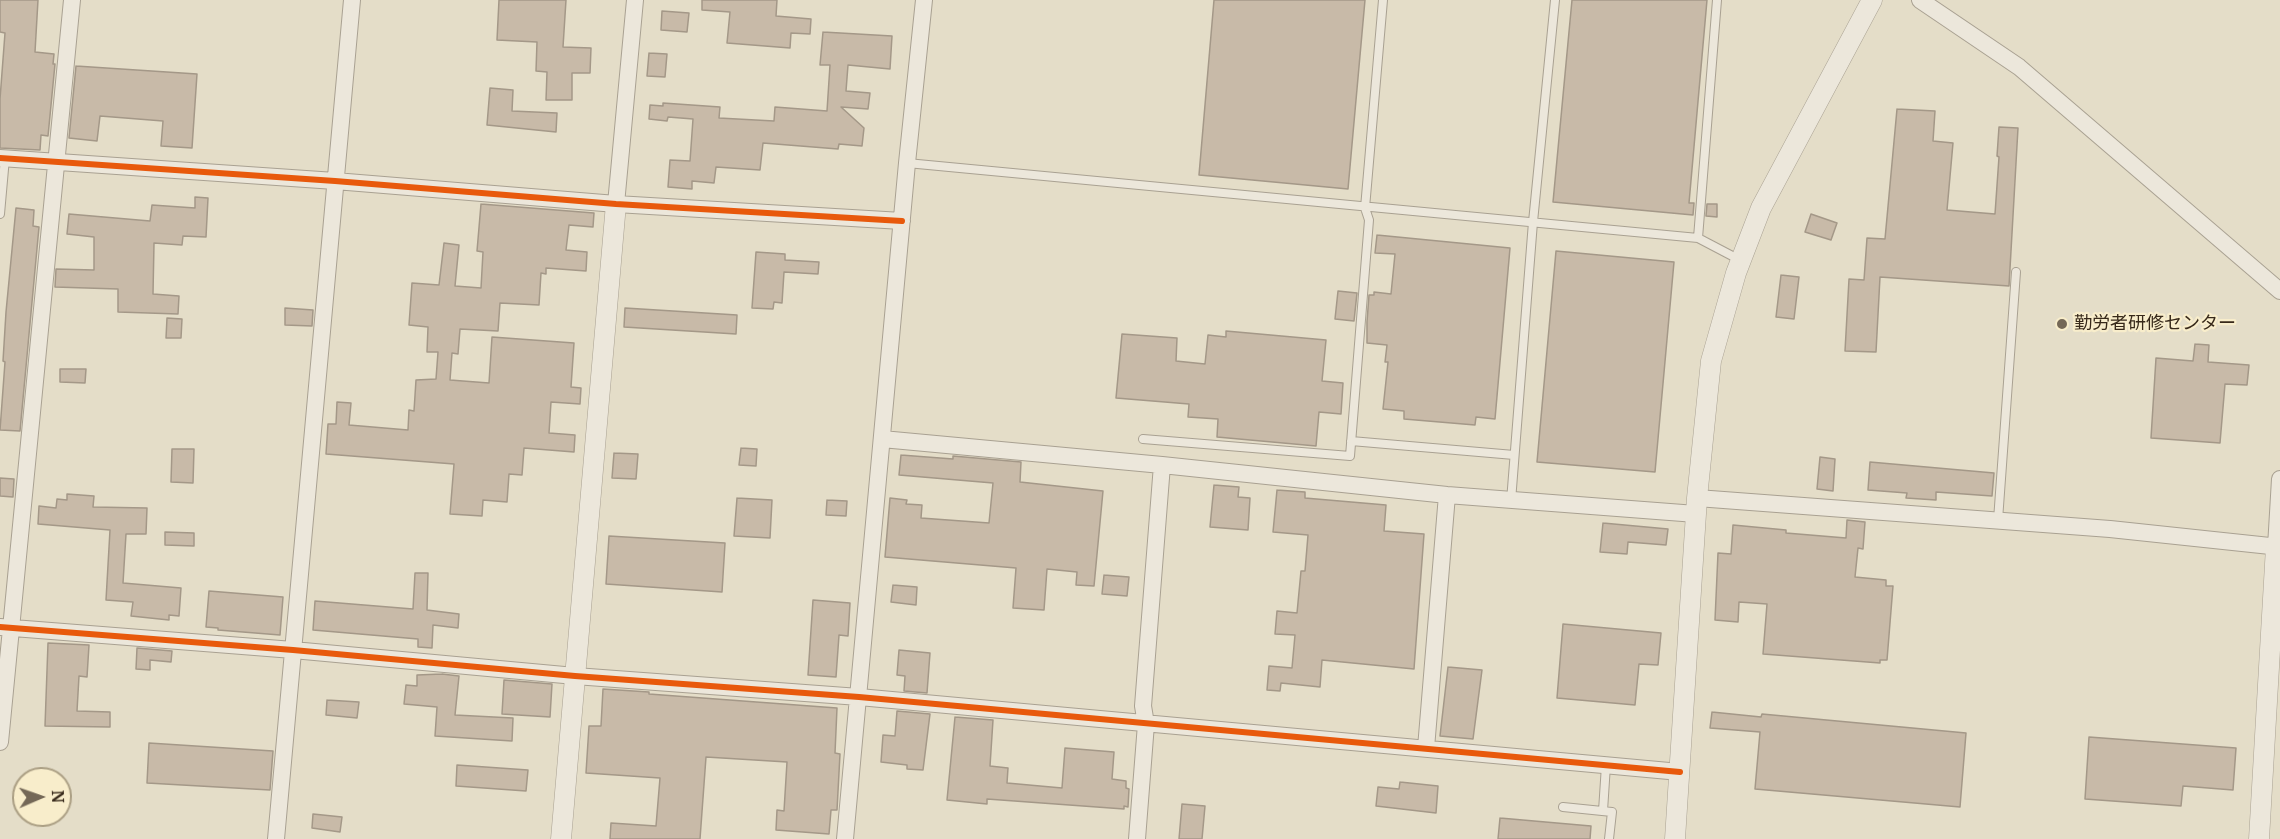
<!DOCTYPE html>
<html>
<head>
<meta charset="utf-8">
<style>
  body { margin:0 }
  #map { position:relative; width:2280px; height:839px; overflow:hidden; background:#e4ddc8; font-family:Merriweather,serif }
  canvas { display:block }
  .north { position:absolute; left:12px; top:767px; width:60px; height:60px; box-sizing:border-box; background:#f8edcb; border:2px solid #ab9f84; border-radius:50%; rotate:88deg; font-size:16px; font-weight:700; line-height:24px; text-align:center; color:#37291a }
  .north::after { content:''; display:block; margin:auto; width:21px; height:27px; background:#746857; clip-path:polygon(50% 0,100% 100%,50% 72%,0 100%) }
</style>
</head>
<body>
<div id="map">
<canvas width="2280" height="839"></canvas>
<div class="north">N</div>
</div>
<script>
const context = document.querySelector('canvas').getContext('2d');
context.lineJoin = 'round';
function paint(path, color) { context.fillStyle = color; context.fill(path, 'evenodd'); }
const toPath = rows => new Path2D(rows.map(r => 'M' + r).join(''));
function stroke(path, color, width, dash) { context.strokeStyle = color; context.lineWidth = width; context.lineCap = dash ? 'butt' : 'round'; context.setLineDash(dash || []); context.stroke(path); }
function drawText(font, color, halo, rows, align = 'center') {
  context.font = font + ' Merriweather,"Noto Sans JP",serif'; context.lineWidth = 4.5; context.setLineDash([]); context.textBaseline = 'middle'; context.strokeStyle = halo; context.fillStyle = color; for (const [text, x, y, turn = 0] of rows) {
    context.save(); context.translate(x, y); context.rotate((+turn || 0) * Math.PI / 180); context.textAlign = isNaN(turn) ? turn : align; if (halo) context.strokeText(text, 0, 0); context.fillText(text, 0, 0); context.restore();
  }
}
const building = toPath([
  [0,0,38,0,35,52,54,54,53,64,55,64,48,136,41,135,40,150,0,148,0,99,5,33,0,32,0,0],
  [499,0,566,0,563,47,591,48,590,73,572,73,572,100,546,100,547,72,536,71,537,42,497,40,499,0],
  [702,0,777,0,776,16,811,19,810,34,791,33,790,48,727,43,730,12,702,10,702,0],
  [1214,0,1365,0,1348,189,1199,175,1214,0],
  [1572,0,1707,0,1689,203,1694,203,1693,215,1553,202,1572,0],
  [662,11,689,13,687,32,661,30,662,11],
  [823,32,892,36,890,69,848,65,846,91,870,93,868,109,841,107,864,128,862,146,839,144,838,149,763,143,760,170,716,167,714,183,692,181,692,189,668,187,670,160,690,161,693,119,668,117,667,121,649,119,650,105,663,106,663,103,720,107,719,118,774,121,775,107,827,111,830,65,820,65,823,32],
  [649,53,667,54,665,77,647,76,649,53],
  [76,66,197,74,192,148,161,146,163,121,100,116,97,141,69,138,76,66],
  [490,88,513,90,512,111,557,113,556,132,487,125,490,88],
  [1897,109,1935,111,1933,141,1953,143,1947,210,1995,214,1999,157,1997,156,1999,127,2018,128,2009,286,1880,277,1876,352,1845,351,1849,279,1864,280,1867,238,1885,239,1897,109],
  [195,197,208,198,206,237,183,236,182,245,154,243,153,294,179,296,178,314,118,312,118,289,55,287,56,269,94,270,94,237,67,234,69,214,150,221,152,205,195,208,195,197],
  [481,204,594,213,593,227,569,225,566,250,587,252,586,271,546,268,546,274,541,273,539,305,500,303,498,331,460,329,458,354,452,353,450,380,489,383,492,337,574,343,571,387,581,388,580,404,551,402,549,433,575,435,574,452,524,448,522,475,509,474,507,502,483,500,482,516,450,514,454,464,326,454,328,424,336,424,337,402,351,403,349,425,408,430,409,410,414,411,416,380,436,379,438,352,427,352,428,327,409,325,412,283,439,285,444,243,459,245,455,286,481,288,483,252,477,251,481,204],
  [1707,204,1717,204,1717,217,1706,216,1707,204],
  [16,208,34,210,33,226,39,227,20,431,0,430,5,362,3,361,6,312,16,208],
  [1811,214,1837,223,1831,240,1805,232,1811,214],
  [1377,235,1510,248,1495,419,1476,417,1475,425,1404,419,1404,411,1383,409,1388,362,1385,362,1387,345,1367,343,1367,322,1369,295,1374,295,1374,292,1391,294,1395,254,1375,253,1377,235],
  [1556,251,1674,262,1655,472,1537,462,1556,251],
  [756,252,785,254,785,260,819,262,818,274,784,272,782,303,774,302,773,309,752,308,756,252],
  [1781,275,1799,277,1794,319,1776,317,1781,275],
  [1338,291,1357,293,1354,321,1335,319,1338,291],
  [285,308,313,310,312,326,285,325,285,308],
  [625,308,737,315,736,334,624,327,625,308],
  [167,318,182,319,181,338,166,338,167,318],
  [1226,331,1326,340,1322,381,1343,383,1341,414,1319,412,1316,446,1217,437,1218,419,1188,417,1189,404,1116,398,1122,334,1177,338,1176,361,1205,364,1208,335,1226,337,1226,331],
  [2195,344,2209,345,2208,362,2249,365,2247,385,2225,384,2220,443,2151,438,2156,358,2193,361,2195,344],
  [60,369,86,369,85,383,60,382,60,369],
  [741,448,757,449,756,466,739,465,741,448],
  [172,449,194,449,193,483,171,482,172,449],
  [614,453,638,454,636,479,612,478,614,453],
  [901,455,953,459,953,456,1021,462,1020,482,1103,491,1094,586,1076,585,1077,572,1047,569,1044,610,1013,608,1016,568,885,557,890,498,907,500,906,504,922,505,921,518,989,523,993,483,899,475,901,455],
  [1820,457,1835,459,1833,491,1817,489,1820,457],
  [1870,462,1994,473,1992,496,1936,492,1936,500,1906,498,1907,493,1868,490,1870,462],
  [0,478,14,479,13,497,0,496,0,478],
  [1214,485,1239,487,1238,497,1250,498,1248,530,1210,527,1214,485],
  [1277,490,1305,492,1305,498,1386,505,1384,531,1424,534,1414,669,1322,660,1320,687,1281,683,1280,691,1267,690,1269,666,1292,668,1295,635,1275,634,1277,611,1297,613,1301,571,1305,571,1308,535,1273,532,1277,490],
  [67,494,94,496,93,507,147,508,146,534,126,534,123,583,181,588,179,616,169,615,169,620,131,616,133,602,106,600,110,530,38,524,39,506,56,508,57,499,67,500,67,494],
  [737,498,772,500,770,538,734,536,737,498],
  [827,500,847,501,846,516,826,515,827,500],
  [1847,520,1865,522,1863,549,1858,548,1855,577,1886,580,1886,586,1893,586,1887,660,1880,660,1880,663,1763,654,1767,604,1739,602,1738,622,1715,620,1718,553,1731,554,1733,525,1786,530,1786,533,1846,538,1847,520],
  [1603,523,1668,529,1666,545,1628,542,1627,554,1600,552,1603,523],
  [165,532,194,533,194,546,165,545,165,532],
  [609,536,725,543,722,592,606,584,609,536],
  [415,573,428,573,427,610,459,614,458,628,433,625,432,648,418,647,418,639,313,630,315,601,413,609,415,573],
  [1104,575,1129,577,1127,596,1102,594,1104,575],
  [893,585,917,587,916,605,891,602,893,585],
  [209,591,283,597,280,635,218,630,218,628,206,627,209,591],
  [813,600,850,603,848,636,839,635,836,677,808,675,813,600],
  [1563,624,1661,633,1658,665,1639,664,1635,705,1557,698,1563,624],
  [48,643,89,645,87,677,79,676,77,711,110,712,110,727,45,726,48,643],
  [137,648,172,651,171,662,150,660,150,670,136,669,137,648],
  [899,650,930,653,927,693,904,691,905,676,897,675,899,650],
  [1448,667,1482,670,1473,739,1440,736,1448,667],
  [442,674,459,676,455,715,513,718,512,741,435,736,437,707,404,704,406,685,417,686,417,675,442,674],
  [504,680,552,684,550,717,502,714,504,680],
  [603,689,649,692,649,694,837,708,835,753,840,754,837,810,831,810,829,834,776,830,777,810,784,811,787,762,706,757,700,839,610,839,611,823,656,826,660,778,586,773,589,726,601,726,603,689],
  [327,700,359,702,357,718,326,715,327,700],
  [897,711,930,714,923,770,907,769,907,765,881,762,883,735,895,736,897,711],
  [1712,712,1761,717,1762,714,1966,733,1960,807,1755,789,1760,732,1710,728,1712,712],
  [955,717,993,720,990,766,1008,768,1007,783,1062,788,1065,748,1114,752,1112,779,1126,781,1126,788,1129,789,1128,807,1124,806,1124,809,987,799,987,804,947,800,955,717],
  [2089,737,2236,748,2233,790,2183,786,2181,806,2085,799,2089,737],
  [149,743,273,751,270,790,147,783,149,743],
  [457,765,528,770,526,791,456,786,457,765],
  [1400,782,1438,786,1436,813,1376,806,1378,787,1399,789,1400,782],
  [1182,804,1205,806,1202,839,1179,839,1182,804],
  [313,814,342,817,340,832,312,828,313,814],
  [1500,818,1591,826,1590,839,1498,839,1500,818]
]);
const service = toPath([
  [907,163,1698,238,1740,260],
  [0,214,5,158],
  [1698,238,1717,0],
  [1143,439,1350,456,1369,220,1365,208,1383,0],
  [1351,441,1514,455],
  [1511,501,1533,222,1555,0],
  [1998,520,2016,272],
  [1563,807,1612,812,1609,839],
  [1603,811,1606,765]
]);
const minor = toPath([
  [1920,0,2019,67,2280,291],
  [0,158,335,181,616,204,902,221],
  [616,204,635,0],
  [882,439,1162,465,1447,495,1696,514],
  [1697,498,2110,529,2280,547],
  [2276,547,2280,479],
  [0,627,293,650,575,676,859,697,1680,772],
  [0,742,72,0],
  [1426,748,1447,495],
  [276,839,352,0],
  [845,839,907,163,924,0],
  [1137,839,1146,724,1143,706,1162,465]
]);
const tertiary = toPath([
  [561,839,616,204],
  [1675,839,1697,498,1711,361,1736,273,1761,208,1872,0],
  [2259,839,2276,547]
]);
const cycleway = toPath([
  [0,158,335,181,616,204,902,221],
  [0,627,293,650,575,676,859,697,1680,772]
]);
const markers = [
  [2062,324,6,"#746857"]
];
const poiNames = [
  ["勤労者研修センター",2074,324]
];
paint(building, '#c8baa8');
stroke(building, '#a49888', 1.5);
stroke(service, '#a9a192', 10);
stroke(minor, '#a9a192', 18);
stroke(tertiary, '#a9a192', 21);
stroke(service, '#ece7db', 8);
stroke(minor, '#ece7db', 16);
stroke(tertiary, '#ece7db', 20);
stroke(cycleway, '#e8590c', 6);
for (const [x, y, r, color] of markers) { const dot = new Path2D(); dot.arc(x, y, r, 0, 2 * Math.PI); context.fillStyle = color; context.fill(dot); stroke(dot, '#f8edcb', 2); }
drawText('18px', '#37291a', '#f8edcb', poiNames, 'left');
</script>
</body>
</html>
